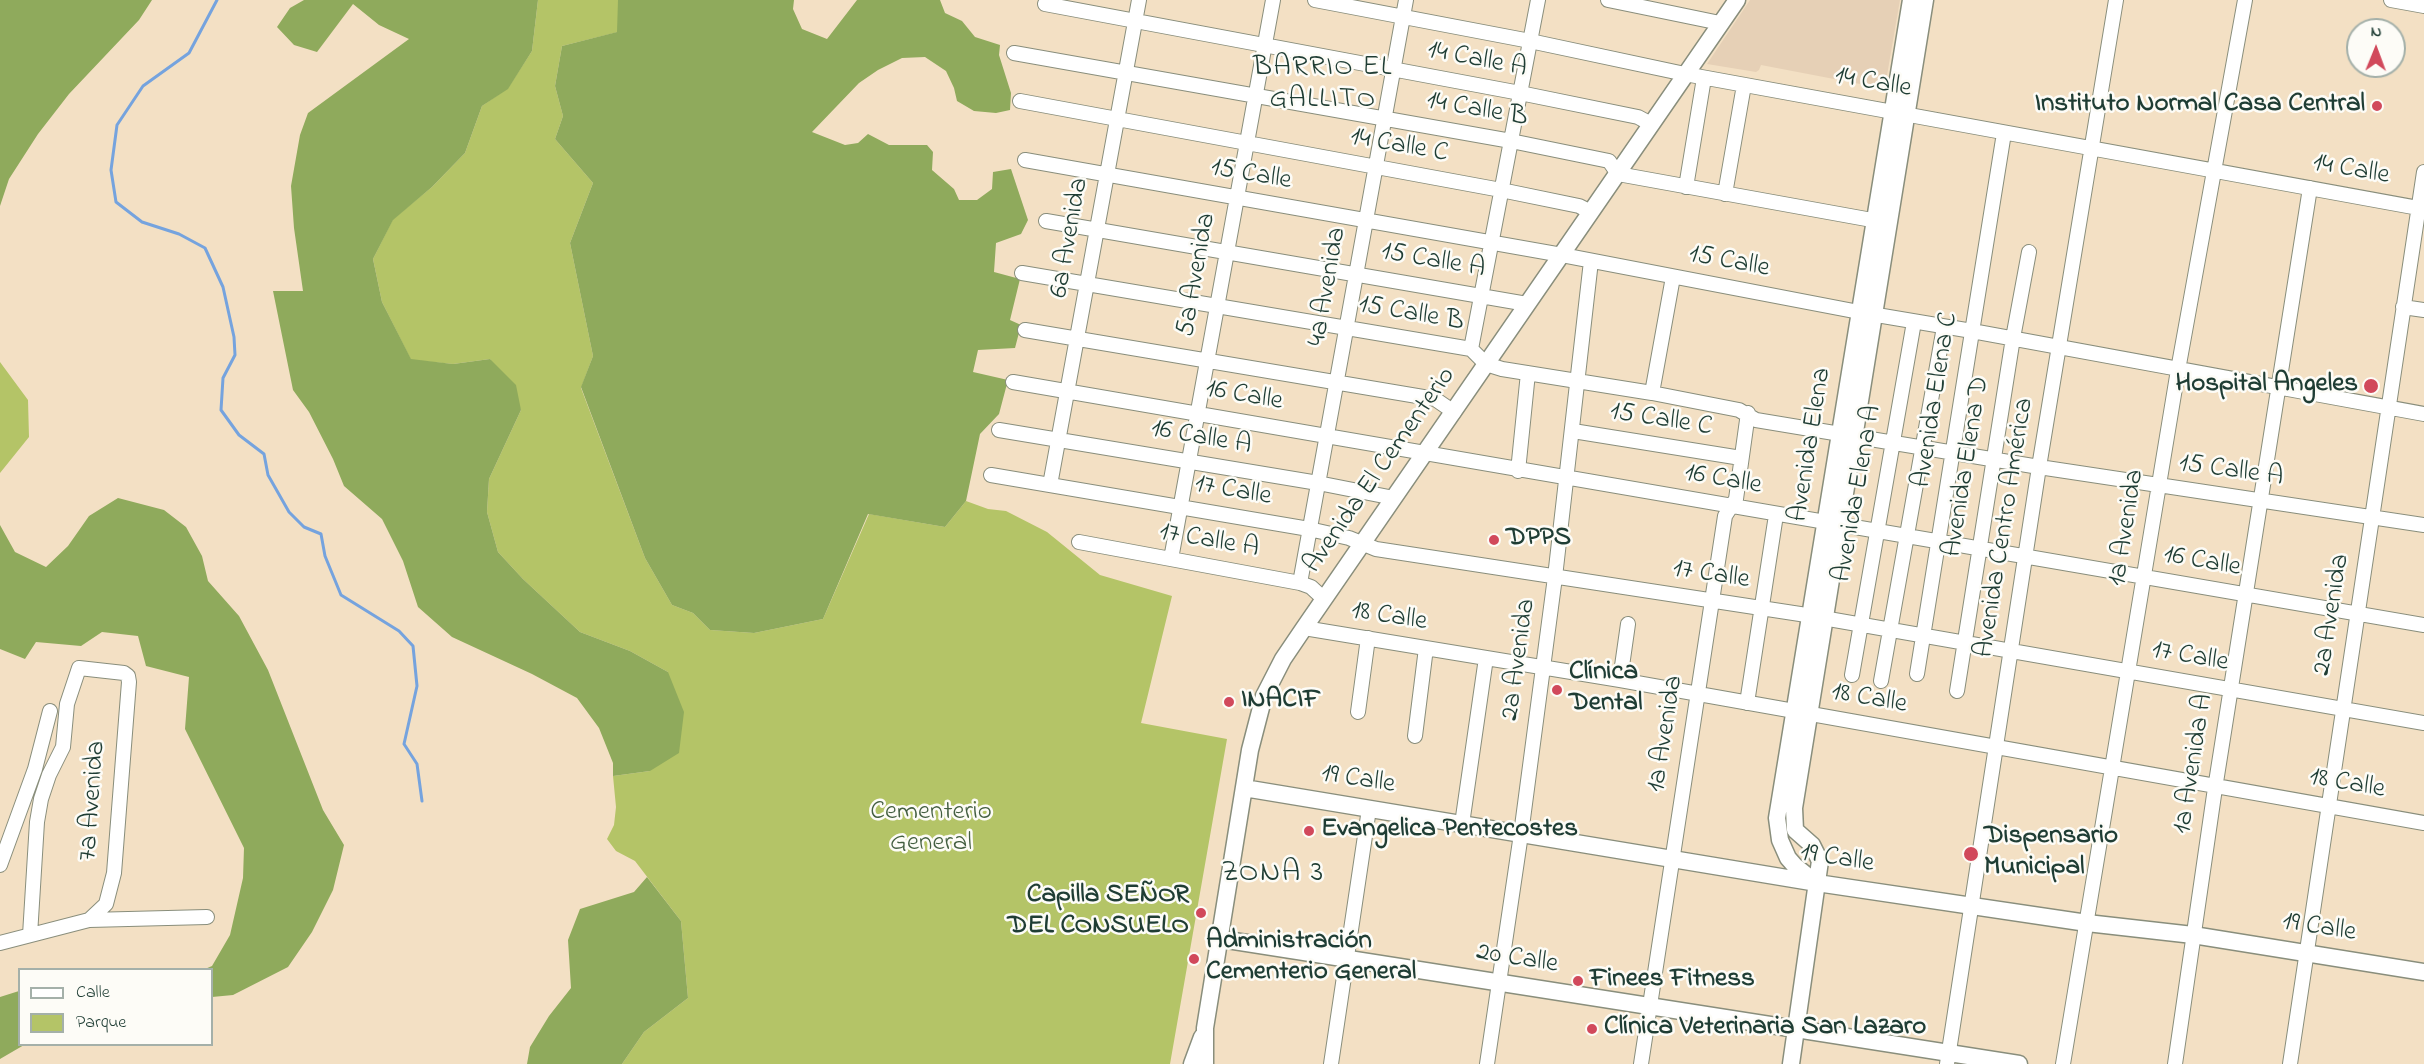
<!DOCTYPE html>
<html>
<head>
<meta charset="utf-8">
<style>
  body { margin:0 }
  #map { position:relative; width:2424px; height:1064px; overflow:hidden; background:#f3e0c4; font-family:"Indie Flower",sans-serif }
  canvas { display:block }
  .legend { position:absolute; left:18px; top:968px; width:195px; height:78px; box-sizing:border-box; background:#fdfcf7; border:2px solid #a4b0a9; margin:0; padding:8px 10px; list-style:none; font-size:18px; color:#1f3d34 }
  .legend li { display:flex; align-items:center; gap:12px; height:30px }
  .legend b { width:30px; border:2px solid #a4b0a9 }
  .north { position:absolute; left:2346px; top:18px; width:60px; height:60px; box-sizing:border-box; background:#fdfcf7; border:2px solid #a4b0a9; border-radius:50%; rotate:1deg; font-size:16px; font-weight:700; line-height:24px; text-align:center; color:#1f3d34 }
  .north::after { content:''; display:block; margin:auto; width:21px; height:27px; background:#d1495b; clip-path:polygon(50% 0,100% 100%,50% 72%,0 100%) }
</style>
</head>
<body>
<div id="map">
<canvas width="2424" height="1064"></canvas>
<ul class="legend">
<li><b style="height:8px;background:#fff"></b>Calle</li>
<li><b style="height:16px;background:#b4c467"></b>Parque</li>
</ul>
<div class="north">N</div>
</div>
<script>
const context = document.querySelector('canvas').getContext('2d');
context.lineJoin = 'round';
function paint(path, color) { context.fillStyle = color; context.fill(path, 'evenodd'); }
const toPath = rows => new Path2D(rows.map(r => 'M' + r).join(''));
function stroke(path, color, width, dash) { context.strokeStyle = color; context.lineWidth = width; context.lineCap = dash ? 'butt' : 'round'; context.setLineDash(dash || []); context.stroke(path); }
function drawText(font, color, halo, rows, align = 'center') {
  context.font = font + ' "Indie Flower",sans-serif'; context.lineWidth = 5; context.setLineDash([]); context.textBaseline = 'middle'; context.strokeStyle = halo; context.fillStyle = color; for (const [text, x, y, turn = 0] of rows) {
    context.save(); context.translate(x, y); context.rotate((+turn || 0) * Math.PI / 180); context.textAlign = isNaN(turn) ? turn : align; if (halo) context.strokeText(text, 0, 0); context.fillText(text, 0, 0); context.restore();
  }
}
const built = toPath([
  [1750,0,1900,0,1885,87,1881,88,1761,65,1759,70,1756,72,1707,64]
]);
const green = toPath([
  [538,0,618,0,618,32,562,46,555,86,563,116,555,139,593,183,570,243,593,356,581,388,645,558,672,605,693,613,710,630,754,633,823,619,869,514,945,527,966,501,988,509,1006,511,1047,532,1100,575,1172,596,1141,723,1227,739,1170,1064,622,1064,644,1032,688,998,681,921,635,861,616,851,607,839,614,825,616,807,613,776,650,771,668,672,630,651,580,632,523,579,498,552,487,512,489,479,521,410,490,359,453,364,411,360,382,302,373,259,393,219,432,187,465,153,482,106,508,88,532,51],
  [0,362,28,400,29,437,0,473]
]);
const forest = toPath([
  [0,0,152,0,139,20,69,94,38,134,9,179,0,206],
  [304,0,538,0,532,51,508,89,482,106,465,153,432,187,393,220,373,259,382,302,411,359,453,364,490,359,516,385,521,410,489,479,487,512,498,552,523,579,580,632,630,651,668,672,684,712,679,753,650,771,613,776,613,763,599,728,577,698,532,674,452,637,418,607,403,561,382,519,344,486,333,459,309,412,293,390,273,291,303,291,294,228,291,186,300,135,308,113,409,39,379,25,353,4,317,52,294,45,277,27,290,8],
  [618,0,794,0,793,9,802,29,827,39,857,0,940,0,945,13,962,21,975,37,1000,45,999,55,1011,93,1010,110,996,113,974,111,957,101,954,88,946,71,925,57,902,58,878,70,859,83,812,132,845,145,858,143,868,134,889,145,927,145,933,152,932,170,954,189,959,200,977,200,992,189,993,172,1011,169,1028,220,1021,234,996,243,994,272,1020,279,1010,320,1021,325,1015,348,978,350,973,372,1008,380,999,414,980,434,966,501,945,527,868,514,823,619,754,633,710,630,693,613,672,605,645,558,581,387,593,356,570,243,593,183,555,139,563,116,555,86,562,46,617,32],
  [118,498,164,510,186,527,202,556,208,581,239,616,268,670,323,810,344,845,333,890,312,932,288,967,233,995,212,997,212,970,205,969,212,966,230,935,243,878,244,848,185,729,189,677,146,666,138,636,102,632,81,646,36,642,25,659,0,649,0,525,15,552,46,567,68,546,89,516],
  [647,877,681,921,688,998,644,1032,622,1064,527,1064,530,1047,549,1016,571,988,568,940,580,909,634,892],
  [19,991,20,1044,24,1045,0,1059,0,997]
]);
const stream = toPath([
  [217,0,189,53,143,86,117,125,111,170,116,202,142,222,179,234,205,248,223,287,234,337,235,355,223,378,221,410,239,435,264,454,268,475,289,512,304,527,321,534,325,556,341,595,399,631,413,646,417,686,404,744,417,764,422,801]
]);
const minor = toPath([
  [1315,0,1530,41,1685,74,2424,209],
  [1608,0,1720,23],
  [2391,0,2424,6],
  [1045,4,1520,93,1638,117,1651,124],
  [1014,53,1511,141,1609,161,1618,174,1883,222],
  [1020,101,1501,190,1579,206,1591,212],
  [1025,160,1562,255,1859,312,1972,331,2424,414],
  [1686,187,1704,78],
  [1725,194,1744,85],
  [1046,221,1527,304],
  [1022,273,1471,349,1486,364,1502,369,1652,393,1739,410,1756,420,2039,467,2424,525],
  [2403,307,2424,310],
  [1025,330,1435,399,1454,412],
  [1471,349,1538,0],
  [1013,382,2424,625],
  [1652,393,1673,277],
  [999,430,1318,483,1394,498],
  [1573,431,1741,458],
  [1518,471,1528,373],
  [991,475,1309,529,1349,538,1376,549,1800,614,2424,723],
  [1050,485,1139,0],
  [1079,542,1300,583,1311,587,1324,599],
  [1171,559,1273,0],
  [1300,583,1406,0],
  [1304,628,1620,680,2424,823],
  [1917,674,2004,133],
  [1852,675,1914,322],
  [1620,680,1628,624],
  [1881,681,1944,327],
  [1957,691,2013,338,2029,252],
  [1747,703,1776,515],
  [1358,712,1368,638],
  [1415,736,1426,648],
  [1462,824,1486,658],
  [0,865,35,769,50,711],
  [30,935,37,822,41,799,49,775,63,747,67,704,79,668,124,673,128,676,129,682,114,873,106,904,89,920],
  [0,943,89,920,207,917],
  [1331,1064,1369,809],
  [1487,1064,1521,834,1555,577,1591,261],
  [1641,1064,1725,516,1736,499,1748,413],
  [1947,1064,2039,467,2116,0],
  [2063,1064,2178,370,2245,0],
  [2175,1064,2214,795,2310,188],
  [2290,1064,2424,172]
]);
const major = toPath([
  [1244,788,1817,883,2087,923,2193,935,2424,972],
  [1816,883,1795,866,1788,858,1780,840,1777,818,1911,0],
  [1221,939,2019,1064],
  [1192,1064,1202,1037],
  [1205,1064,1205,1028,1250,750,1264,696,1283,659,1304,628,1737,0],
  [1791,1064,1820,861,1812,845,1795,830,1794,808,1925,0]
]);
const markers = [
  [2377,106,6,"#d1495b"],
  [2371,386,8,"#d1495b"],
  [1494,540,6,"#d1495b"],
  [1557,690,6,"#d1495b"],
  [1229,702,6,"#d1495b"],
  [1309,831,6,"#d1495b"],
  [1971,854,8,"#d1495b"],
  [1201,913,6,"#d1495b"],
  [1194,959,6,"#d1495b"],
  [1578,981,6,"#d1495b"],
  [1592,1029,6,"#d1495b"]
];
const streetNames = [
  ["14 Calle A",1477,61,11],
  ["14 Calle",1873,84,10],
  ["14 Calle B",1477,111,10],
  ["14 Calle C",1399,147,10],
  ["14 Calle",2351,171,10],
  ["15 Calle",1251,176,10],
  ["6a Avenida",1071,238,-80],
  ["15 Calle A",1433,262,10],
  ["15 Calle",1729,263,11],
  ["5a Avenida",1198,275,-80],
  ["4a Avenida",1329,287,-80],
  ["15 Calle B",1411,315,10],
  ["16 Calle",1244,397,10],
  ["Avenida Elena C",1937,400,-81],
  ["15 Calle C",1661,421,9],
  ["16 Calle A",1201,439,10],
  ["Avenida Elena",1812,445,-81],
  ["Avenida Elena D",1968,467,-81],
  ["Avenida El Cementerio",1381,471,-55],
  ["15 Calle A",2231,472,8],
  ["16 Calle",1723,481,10],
  ["17 Calle",1233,492,10],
  ["Avenida Elena A",1859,494,-80],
  ["Avenida Centro América",2006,528,-81],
  ["1a Avenida",2128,528,-81],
  ["17 Calle A",1209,542,10],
  ["16 Calle",2202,563,10],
  ["17 Calle",1711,576,9],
  ["2a Avenida",2333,615,-81],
  ["18 Calle",1389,618,9],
  ["17 Calle",2190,658,10],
  ["2a Avenida",1520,660,-82],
  ["18 Calle",1869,700,10],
  ["1a Avenida",1667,734,-81],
  ["1a Avenida A",2195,764,-81],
  ["19 Calle",1358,781,9],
  ["18 Calle",2347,785,10],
  ["7a Avenida",94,801,-86],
  ["19 Calle",1837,860,9],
  ["19 Calle",2319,929,9],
  ["20 Calle",1517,960,9]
];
const poiNames = [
  ["Instituto Normal Casa Central",2365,106,"right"],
  ["Hospital Angeles",2358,386,"right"],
  ["DPPS",1506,540],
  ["Clínica",1569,674],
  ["Dental",1569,705],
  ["INACIF",1241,702],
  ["Evangelica Pentecostes",1321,831],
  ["Dispensario",1984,838],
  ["Municipal",1984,869],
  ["Capilla SEÑOR",1189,897,"right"],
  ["DEL CONSUELO",1189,928,"right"],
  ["Administración",1206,943],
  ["Cementerio General",1206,974],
  ["Finees Fitness",1590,981],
  ["Clínica Veterinaria San Lazaro",1604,1029]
];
const parkNames = [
  ["Cementerio",931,814],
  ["General",931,845]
];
const neighbourhoodNames = [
  ["BARRIO EL",1323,69],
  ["GALLITO",1323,101]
];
const quarterNames = [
  ["ZONA 3",1273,875]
];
paint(built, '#e6d0b6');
paint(green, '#b4c467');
paint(forest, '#8faa5c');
stroke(stream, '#75a3de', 3);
stroke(minor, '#898e7c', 16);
stroke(major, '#898e7c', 19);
stroke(minor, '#fff', 14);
stroke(major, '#fff', 16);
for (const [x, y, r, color] of markers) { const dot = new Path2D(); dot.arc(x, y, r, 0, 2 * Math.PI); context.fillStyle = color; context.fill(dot); stroke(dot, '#fdfcf7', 2); }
drawText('27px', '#1f3d34', '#fdfcf7', streetNames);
drawText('bold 27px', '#1f3d34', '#fdfcf7', poiNames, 'left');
drawText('27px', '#445f41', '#fdfcf7', parkNames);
context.letterSpacing = '1.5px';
drawText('28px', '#1f3d34', '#fdfcf7', neighbourhoodNames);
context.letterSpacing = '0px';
context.letterSpacing = '1.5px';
drawText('30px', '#1f3d34', '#fdfcf7', quarterNames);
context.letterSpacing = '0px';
</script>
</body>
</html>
